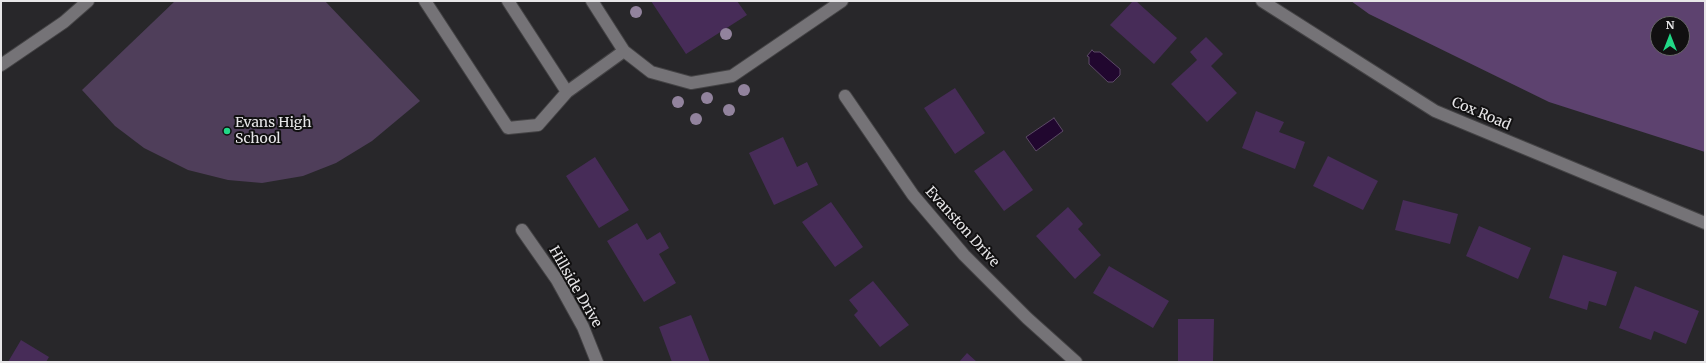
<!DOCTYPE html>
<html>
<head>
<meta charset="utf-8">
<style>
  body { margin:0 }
  #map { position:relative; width:1706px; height:363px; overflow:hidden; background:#28272a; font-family:Merriweather,serif }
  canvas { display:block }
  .frame { position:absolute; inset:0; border:2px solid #e7e6e8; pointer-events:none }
  .north { position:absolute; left:1650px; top:16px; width:40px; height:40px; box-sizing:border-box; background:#111011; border:1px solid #676667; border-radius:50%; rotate:0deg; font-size:11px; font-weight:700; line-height:16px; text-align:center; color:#e7e6e8 }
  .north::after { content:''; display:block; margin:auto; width:14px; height:18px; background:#21d887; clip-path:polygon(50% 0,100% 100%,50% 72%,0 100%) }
</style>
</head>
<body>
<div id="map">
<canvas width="1706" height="363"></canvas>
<div class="frame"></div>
<div class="north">N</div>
</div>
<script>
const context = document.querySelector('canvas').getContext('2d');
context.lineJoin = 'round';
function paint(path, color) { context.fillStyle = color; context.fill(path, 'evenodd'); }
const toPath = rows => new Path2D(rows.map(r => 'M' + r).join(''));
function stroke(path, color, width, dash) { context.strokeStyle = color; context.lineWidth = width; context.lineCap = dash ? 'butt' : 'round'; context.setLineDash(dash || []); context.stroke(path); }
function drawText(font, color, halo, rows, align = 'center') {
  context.font = font + ' Merriweather,serif'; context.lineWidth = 4; context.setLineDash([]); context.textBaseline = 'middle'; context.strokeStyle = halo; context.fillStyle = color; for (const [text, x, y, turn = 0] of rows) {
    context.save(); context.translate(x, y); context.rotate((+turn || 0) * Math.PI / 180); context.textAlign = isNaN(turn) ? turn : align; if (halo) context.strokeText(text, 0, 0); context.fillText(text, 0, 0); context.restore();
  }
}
const green = toPath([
  [175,1,325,1,420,101,372,141,336,163,303,176,262,183,228,180,188,170,144,148,115,126,82,90]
]);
const forest = toPath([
  [1351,1,1705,1,1705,152,1549,102,1369,14],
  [1658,24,1682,24,1682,48,1658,48]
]);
const water = toPath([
  [1092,50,1094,52,1100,52,1120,69,1120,75,1113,82,1108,82,1089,64,1089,57,1087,56,1092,50],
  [1054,118,1063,131,1036,151,1026,137,1054,118]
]);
const building = toPath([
  [651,1,737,1,747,15,686,54],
  [1133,1,1136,1,1177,38,1154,64,1110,25],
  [1206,37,1223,54,1211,66,1237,93,1207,122,1171,84,1197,60,1190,52],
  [955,88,985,133,955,154,924,108],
  [1256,111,1284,122,1279,132,1305,142,1295,169,1242,148],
  [783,137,797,167,807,162,818,185,774,205,749,153],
  [1004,150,1033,190,1004,211,974,171],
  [1328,156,1378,181,1363,210,1313,186],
  [595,157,629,210,599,228,566,176],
  [1403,200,1458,214,1450,244,1395,230],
  [831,202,863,247,835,267,802,222],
  [1068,207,1083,224,1078,229,1101,255,1075,279,1036,236],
  [637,223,647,240,660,232,669,248,659,254,676,283,644,302,607,241],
  [1479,226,1531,248,1518,279,1466,256],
  [1563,255,1617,272,1606,306,1589,301,1587,310,1549,298],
  [1109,266,1169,301,1153,328,1093,293],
  [873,281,909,325,880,347,854,315,858,311,849,300],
  [1635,286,1699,311,1686,344,1654,331,1651,340,1619,328],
  [691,315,710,362,672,362,659,327],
  [1178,319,1214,319,1213,362,1178,362],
  [21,340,49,357,46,362,8,362],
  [967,353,977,362,959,362]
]);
const minor = toPath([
  [425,1,508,128,538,125,567,92],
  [508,1,567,92,624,51],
  [592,1,624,51,651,72,691,83,732,76,842,1],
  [1262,1,1435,111,1705,223],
  [1,65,64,22,88,1],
  [845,96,913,195,964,255,1027,318,1076,362],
  [522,230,557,280,583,327,597,362]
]);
const trees = [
  [636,12],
  [726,34],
  [744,90],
  [707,98],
  [678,102],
  [729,110],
  [696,119]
];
const markers = [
  [227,131,4,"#21d887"]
];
const streetNames = [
  ["Cox Road",1481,114,23],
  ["Evanston Drive",962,227,48],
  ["Hillside Drive",575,287,60]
];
const poiNames = [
  ["Evans High",235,123],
  ["School",235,139]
];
paint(green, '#4f3e5a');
paint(forest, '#5d426f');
paint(water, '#21072f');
stroke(water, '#5c4a66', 1);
paint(building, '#472c58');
stroke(minor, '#444345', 14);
stroke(minor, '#757377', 12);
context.fillStyle = '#92839d';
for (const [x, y] of trees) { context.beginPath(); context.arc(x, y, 6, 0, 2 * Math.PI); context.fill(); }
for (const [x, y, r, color] of markers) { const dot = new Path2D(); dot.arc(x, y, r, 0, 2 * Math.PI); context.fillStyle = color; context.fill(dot); stroke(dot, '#111011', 1.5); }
drawText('14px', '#e7e6e8', '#111011', streetNames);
drawText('14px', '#e7e6e8', '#111011', poiNames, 'left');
</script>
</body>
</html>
